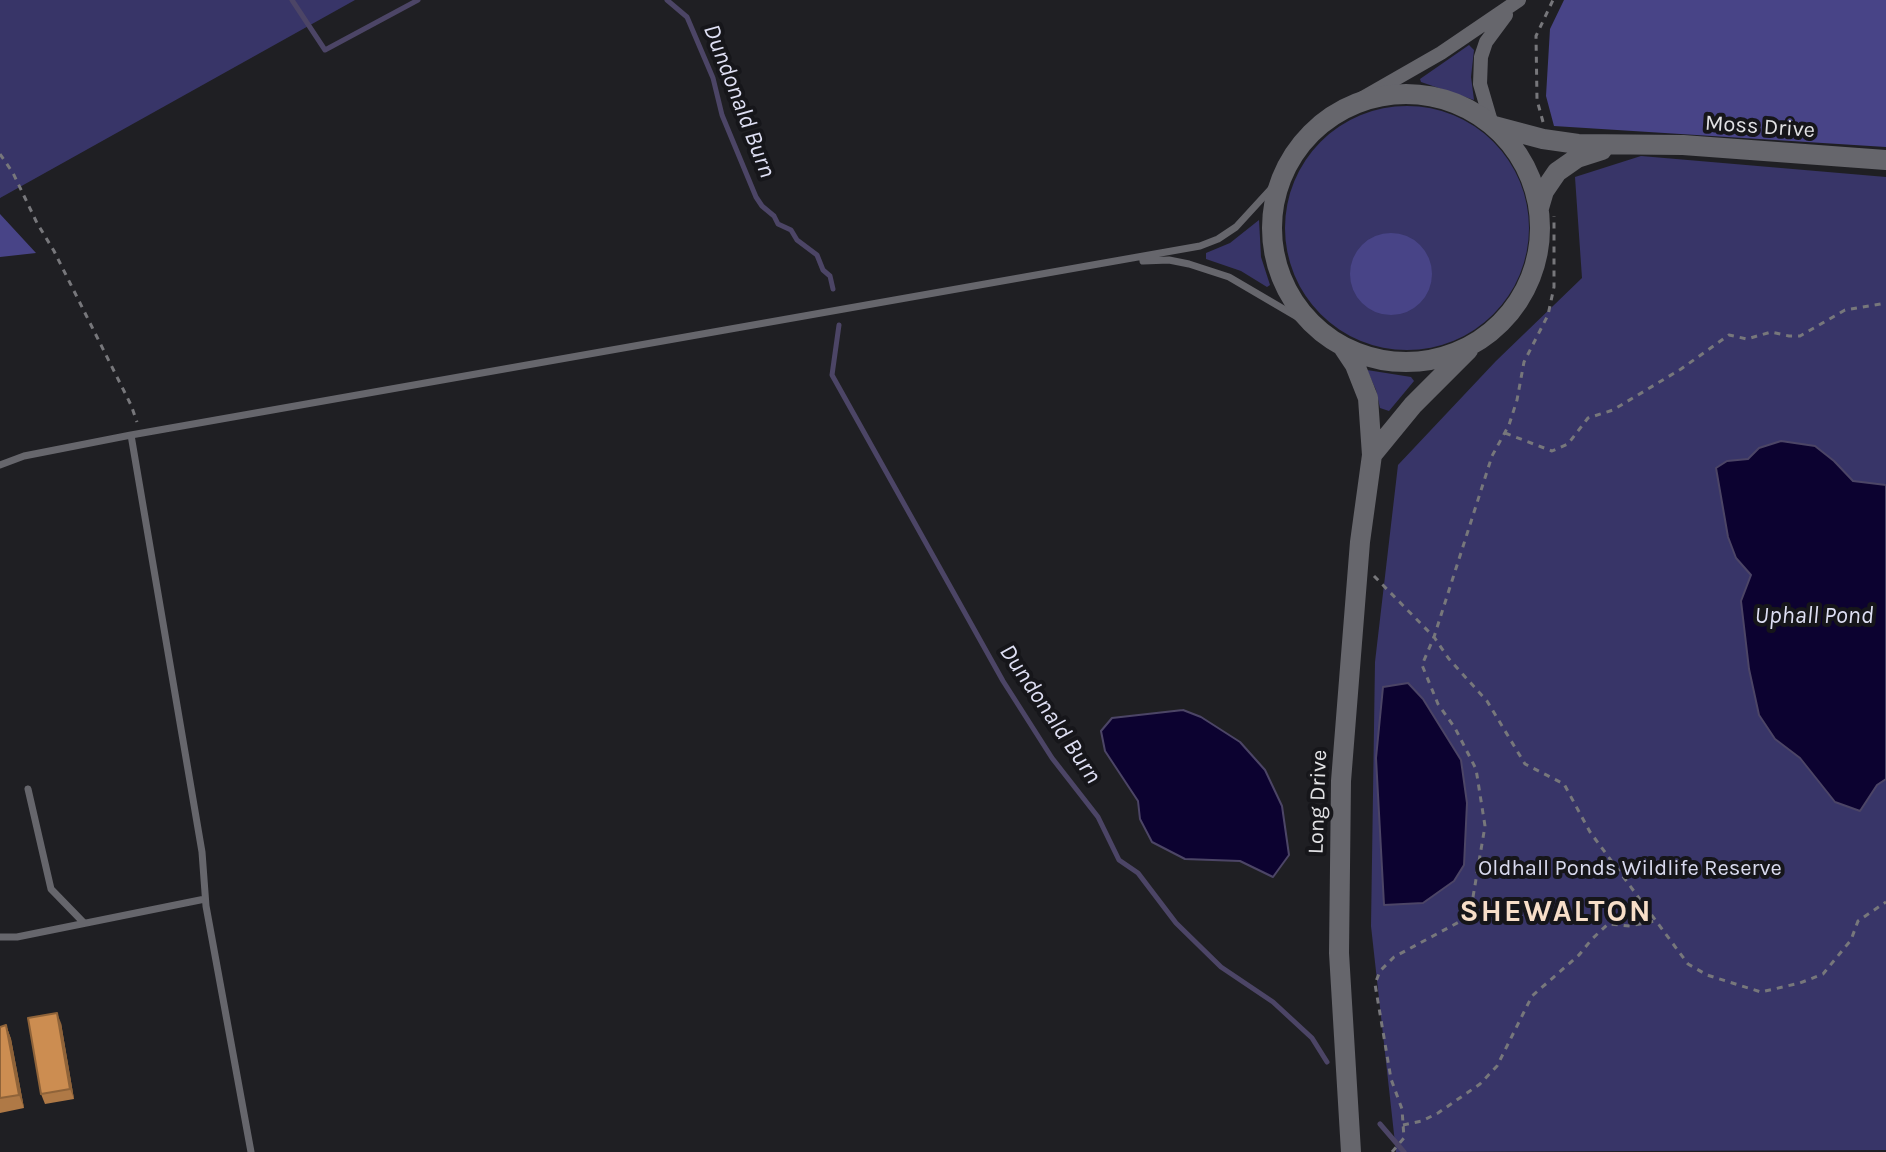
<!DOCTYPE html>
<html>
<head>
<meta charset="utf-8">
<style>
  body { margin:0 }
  canvas { display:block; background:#1f1f23 }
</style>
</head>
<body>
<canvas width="1886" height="1152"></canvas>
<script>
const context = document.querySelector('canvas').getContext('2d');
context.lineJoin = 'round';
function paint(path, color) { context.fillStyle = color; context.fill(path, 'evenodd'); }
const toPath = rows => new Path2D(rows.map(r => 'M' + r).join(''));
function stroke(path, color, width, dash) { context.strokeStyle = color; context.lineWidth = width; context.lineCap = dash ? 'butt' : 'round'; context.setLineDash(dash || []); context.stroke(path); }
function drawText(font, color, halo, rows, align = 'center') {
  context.font = font + ' Karla,sans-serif'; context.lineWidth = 8; context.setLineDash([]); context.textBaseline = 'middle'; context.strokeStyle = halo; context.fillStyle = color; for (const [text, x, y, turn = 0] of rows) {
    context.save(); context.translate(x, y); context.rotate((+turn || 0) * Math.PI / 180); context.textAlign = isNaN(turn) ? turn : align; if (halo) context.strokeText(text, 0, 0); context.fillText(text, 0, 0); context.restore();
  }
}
const green = toPath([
  [0,0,355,0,0,198],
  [1469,45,1474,50,1471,77,1474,100,1421,82,1420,79],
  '1285 228a122 122 0 1 1 244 0a122 122 0 1 1-244 0Z',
  [1641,156,1886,177,1886,1150,1396,1152,1371,926,1375,662,1398,465,1496,361,1582,278,1575,177],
  [1259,220,1261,257,1270,285,1267,287,1241,271,1206,259,1206,253,1230,243],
  [1367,370,1411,377,1414,381,1389,411,1380,408,1376,390]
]);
const forest = toPath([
  [1564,0,1886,0,1886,147,1554,126,1546,96,1550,29],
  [0,214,36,253,0,257],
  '1350 274a41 41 0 1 1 82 0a41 41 0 1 1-82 0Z'
]);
const water = toPath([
  [1781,441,1815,446,1834,461,1853,481,1886,485,1886,779,1877,785,1860,811,1835,802,1800,758,1775,739,1759,715,1749,669,1741,601,1751,575,1736,558,1728,537,1716,468,1727,461,1748,459,1759,448,1781,441],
  [1408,683,1423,699,1461,760,1467,803,1464,865,1454,881,1423,903,1384,905,1376,758,1383,687,1408,683],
  [1183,710,1201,717,1240,742,1265,770,1282,806,1289,855,1273,877,1240,861,1185,859,1152,842,1140,819,1138,801,1105,751,1101,731,1112,718,1183,710]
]);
const stream = toPath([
  [292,0,325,50,418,0],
  [667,0,687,17,713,78,722,115,756,197,762,206,774,216,778,224,791,230,797,240,817,255,823,270,830,276,833,289],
  [839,325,832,375,1003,681,1052,758,1098,817,1119,860,1138,873,1176,923,1221,967,1273,1002,1312,1038,1327,1062],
  [1380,1124,1404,1152]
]);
const path = toPath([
  [1543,122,1537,100,1536,36,1553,0],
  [0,154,13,173,37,223,54,251,131,405,137,422],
  [1505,433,1552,451,1568,444,1588,418,1613,410,1681,369,1729,335,1747,339,1771,332,1789,336,1800,336,1845,310,1886,303],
  [1374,576,1434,637,1449,659,1487,701,1525,764,1564,784,1590,832,1688,964,1707,975,1761,992,1800,983,1823,974,1851,940,1858,921,1886,902],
  [1403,1125,1422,1121,1438,1113,1480,1084,1497,1066,1532,996,1579,955,1592,939,1608,924,1630,926,1655,921],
  [1392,1152,1404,1138,1402,1109,1391,1079,1375,984,1380,971,1394,957,1459,922,1473,897,1485,826,1476,769,1455,728,1438,704,1422,665,1434,637,1492,456,1509,425,1517,400,1524,362,1548,315,1554,287,1554,216]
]);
const lane = toPath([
  [1143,261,1169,260,1189,264,1229,277,1316,328],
  [0,465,24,456,131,435],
  [28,789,51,889,84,923],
  [0,937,17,937,205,899],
  [251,1152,206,906,202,852,131,435,1200,246,1218,239,1236,227,1280,179]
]);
const street = toPath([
  [1345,108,1441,53,1519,0],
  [1492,125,1480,84,1481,57,1486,42,1506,15]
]);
const secondary = toPath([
  '1272 228a134 134 0 1 1 268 0a134 134 0 1 1-268 0Z',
  [1494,126,1543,139,1578,144,1683,145,1886,160],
  [1539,208,1544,191,1557,172,1577,158,1602,150],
  [1343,347,1355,365,1368,398,1372,455,1360,542,1341,781,1339,953,1351,1152],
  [1372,455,1413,405,1468,350]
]);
const wall = toPath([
  [61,1023,74,1099,45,1104,41,1094],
  [6,1025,11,1039,24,1108,0,1113,0,1027]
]);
const shadedWall = toPath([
  [57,1013,61,1023,74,1099,70,1089],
  [6,1025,11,1039,24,1108,19,1095]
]);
const building = toPath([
  [57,1013,70,1089,41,1094,28,1018,57,1013],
  [6,1025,19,1095,0,1098,0,1027,6,1025]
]);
const streetNames = [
  ["Moss Drive",1760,127,4],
  ["Long Drive",1318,802,-88]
];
const parkNames = [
  ["Oldhall Ponds Wildlife Reserve",1630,869]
];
const waterNames = [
  ["Dundonald Burn",739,101,69],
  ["Uphall Pond",1814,616],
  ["Dundonald Burn",1050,714,56]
];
const districtNames = [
  ["SHEWALTON",1556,912]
];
paint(green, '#383568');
paint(forest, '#484487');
paint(water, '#0c0230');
stroke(water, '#4c4566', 2);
stroke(stream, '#4c4566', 5);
stroke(path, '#77777b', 3, [6, 6]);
stroke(lane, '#66666c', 7);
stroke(street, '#66666c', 14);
stroke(secondary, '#66666c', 20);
paint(wall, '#af7946');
paint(shadedWall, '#8f6339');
paint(building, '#cc8d51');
stroke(building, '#8f6339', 2);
drawText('22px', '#e1e1e4', '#16161a', streetNames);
drawText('22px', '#d9daee', '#16161a', parkNames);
drawText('italic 24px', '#dedff3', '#16161a', waterNames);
context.letterSpacing = '2px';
drawText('bold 30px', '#f7dec8', '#16161a', districtNames);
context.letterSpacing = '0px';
</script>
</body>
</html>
